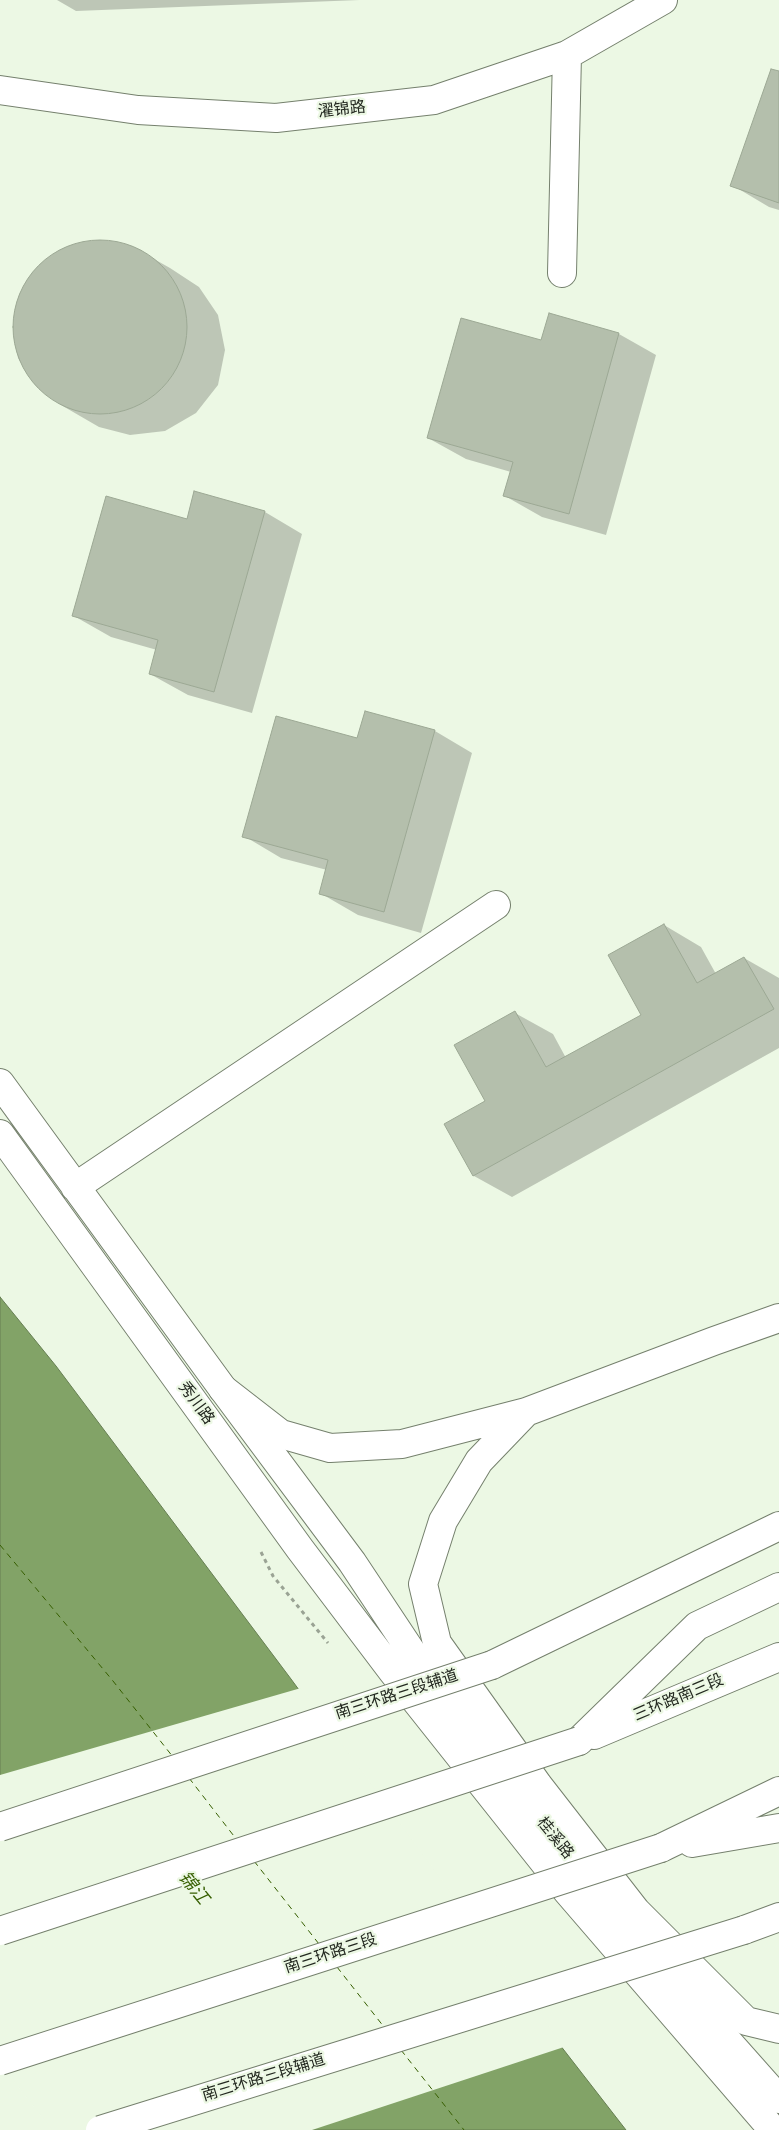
<!DOCTYPE html>
<html>
<head>
<meta charset="utf-8">
<style>
  body { margin:0 }
  canvas { display:block; background:#ecf8e4 }
</style>
</head>
<body>
<canvas width="779" height="2130"></canvas>
<script>
const context = document.querySelector('canvas').getContext('2d');
context.lineJoin = 'round';
function paint(path, color) { context.fillStyle = color; context.fill(path, 'evenodd'); }
const toPath = rows => new Path2D(rows.map(r => 'M' + r).join(''));
function stroke(path, color, width, dash) { context.strokeStyle = color; context.lineWidth = width; context.lineCap = dash ? 'butt' : 'round'; context.setLineDash(dash || []); context.stroke(path); }
function drawText(font, color, halo, rows, align = 'center') {
  context.font = font + ' Overpass,"Noto Sans SC",sans-serif'; context.lineWidth = 4.5; context.setLineDash([]); context.textBaseline = 'middle'; context.strokeStyle = halo; context.fillStyle = color; for (const [text, x, y, turn = 0] of rows) {
    context.save(); context.translate(x, y); context.rotate((+turn || 0) * Math.PI / 180); context.textAlign = isNaN(turn) ? turn : align; if (halo) context.strokeText(text, 0, 0); context.fillText(text, 0, 0); context.restore();
  }
}
const water = toPath([
  [0,1297,56,1366,291,1679,560,2045,626,2130,55,2130,0,2059,0,1297]
]);
const pier = toPath([
  [301,1688,564,2047,312,2130,52,2130,0,2063,0,1775]
]);
const shadow = toPath([
  [57,0,360,0,76,11],
  [779,72,779,210,769,207,732,185],
  [98,240,131,246,170,268,199,287,218,315,225,350,218,385,196,413,165,431,130,435,99,427,61,405,35,385,18,358,13,327,19,295,36,269,64,248],
  [550,315,619,334,656,355,606,535,542,517,505,496,511,472,466,459,428,438,542,342],
  [265,512,302,534,252,713,188,695,150,674,157,650,111,637,74,616,188,520],
  [435,731,472,753,421,933,358,915,320,893,327,870,281,858,244,836],
  [664,925,701,947,716,974,744,958,779,978,779,1048,512,1197,474,1176,446,1125,487,1102,515,1013,553,1034,566,1058,643,1015]
]);
const ferry = toPath([
  [0,1545,113,1681,173,1757],
  [189,1778,237,1840],
  [254,1861,319,1944],
  [337,1967,384,2027],
  [401,2050,464,2130]
]);
const building = toPath([
  [771,69,779,71,779,203,730,186,771,69],
  '13 327a87 87 0 1 1 174 0a87 87 0 1 1-174 0Z',
  [549,313,619,333,569,514,503,496,513,462,427,438,461,318,541,340,549,313],
  [194,491,265,511,214,692,149,674,158,640,72,616,106,496,187,519,194,491],
  [365,711,435,730,384,912,319,894,328,860,242,837,276,716,357,738,365,711],
  [664,924,697,983,744,957,774,1009,473,1176,444,1124,485,1101,454,1045,515,1011,546,1067,641,1015,608,955,664,924]
]);
const path = toPath([
  [261,1552,273,1576,328,1643]
]);
const minor = toPath([
  [0,90,138,110,276,118,434,100,567,55,663,0],
  [562,273,567,55],
  [0,1083,223,1389,352,1562,413,1654,546,1830,668,1974,779,2099],
  [0,1134,300,1549,393,1672,567,1891,773,2130],
  [75,1187,496,905]
]);
const major = toPath([
  [223,1389,281,1434,330,1448,402,1444,526,1412,714,1341,779,1318],
  [526,1412,479,1461,443,1521,423,1584,437,1643,538,1785,636,1911,746,2021,779,2029],
  [492,1665,779,1526],
  [744,1930,779,1917]
]);
const highway = toPath([
  [594,1735,779,1657],
  [579,1741,697,1626,779,1587],
  [692,1843,779,1828],
  [661,1848,779,1791]
]);
const majorBridge = toPath([
  [0,1827,492,1665],
  [100,2130,744,1930]
]);
const highwayBridge = toPath([
  [0,1931,579,1741],
  [0,2061,661,1848]
]);
const streetNames = [
  ["濯锦路",342,111,-6],
  ["秀川路",195,1404,54],
  ["南三环路三段辅道",397,1696,-18],
  ["三环路南三段",679,1699,-23],
  ["桂溪路",554,1839,51],
  ["南三环路三段",331,1955,-18],
  ["南三环路三段辅道",264,2079,-17]
];
const waterNames = [
  ["锦江",192,1889,51]
];
paint(water, '#82a367');
stroke(water, '#667e52', 1);
paint(pier, '#ecf8e4');
paint(shadow, '#0003');
stroke(ferry, '#365e00', 1, [6, 5]);
paint(building, '#b4bfac');
stroke(building, '#9ca894', 1);
stroke(minor, '#75806d', 30);
stroke(major, '#75806d', 30);
stroke(highway, '#75806d', 30);
stroke(path, '#9aa394', 3, [4, 4]);
stroke(minor, '#fff', 28);
stroke(major, '#fff', 28);
stroke(highway, '#fff', 28);
stroke(majorBridge, '#75806d', 30, []);
stroke(highwayBridge, '#75806d', 30, []);
stroke(majorBridge, '#fff', 28);
stroke(highwayBridge, '#fff', 28);
drawText('16px', '#232820', '#ecf8e4', streetNames);
drawText('italic 18px', '#365e00', '#ecf8e4', waterNames);
</script>
</body>
</html>
